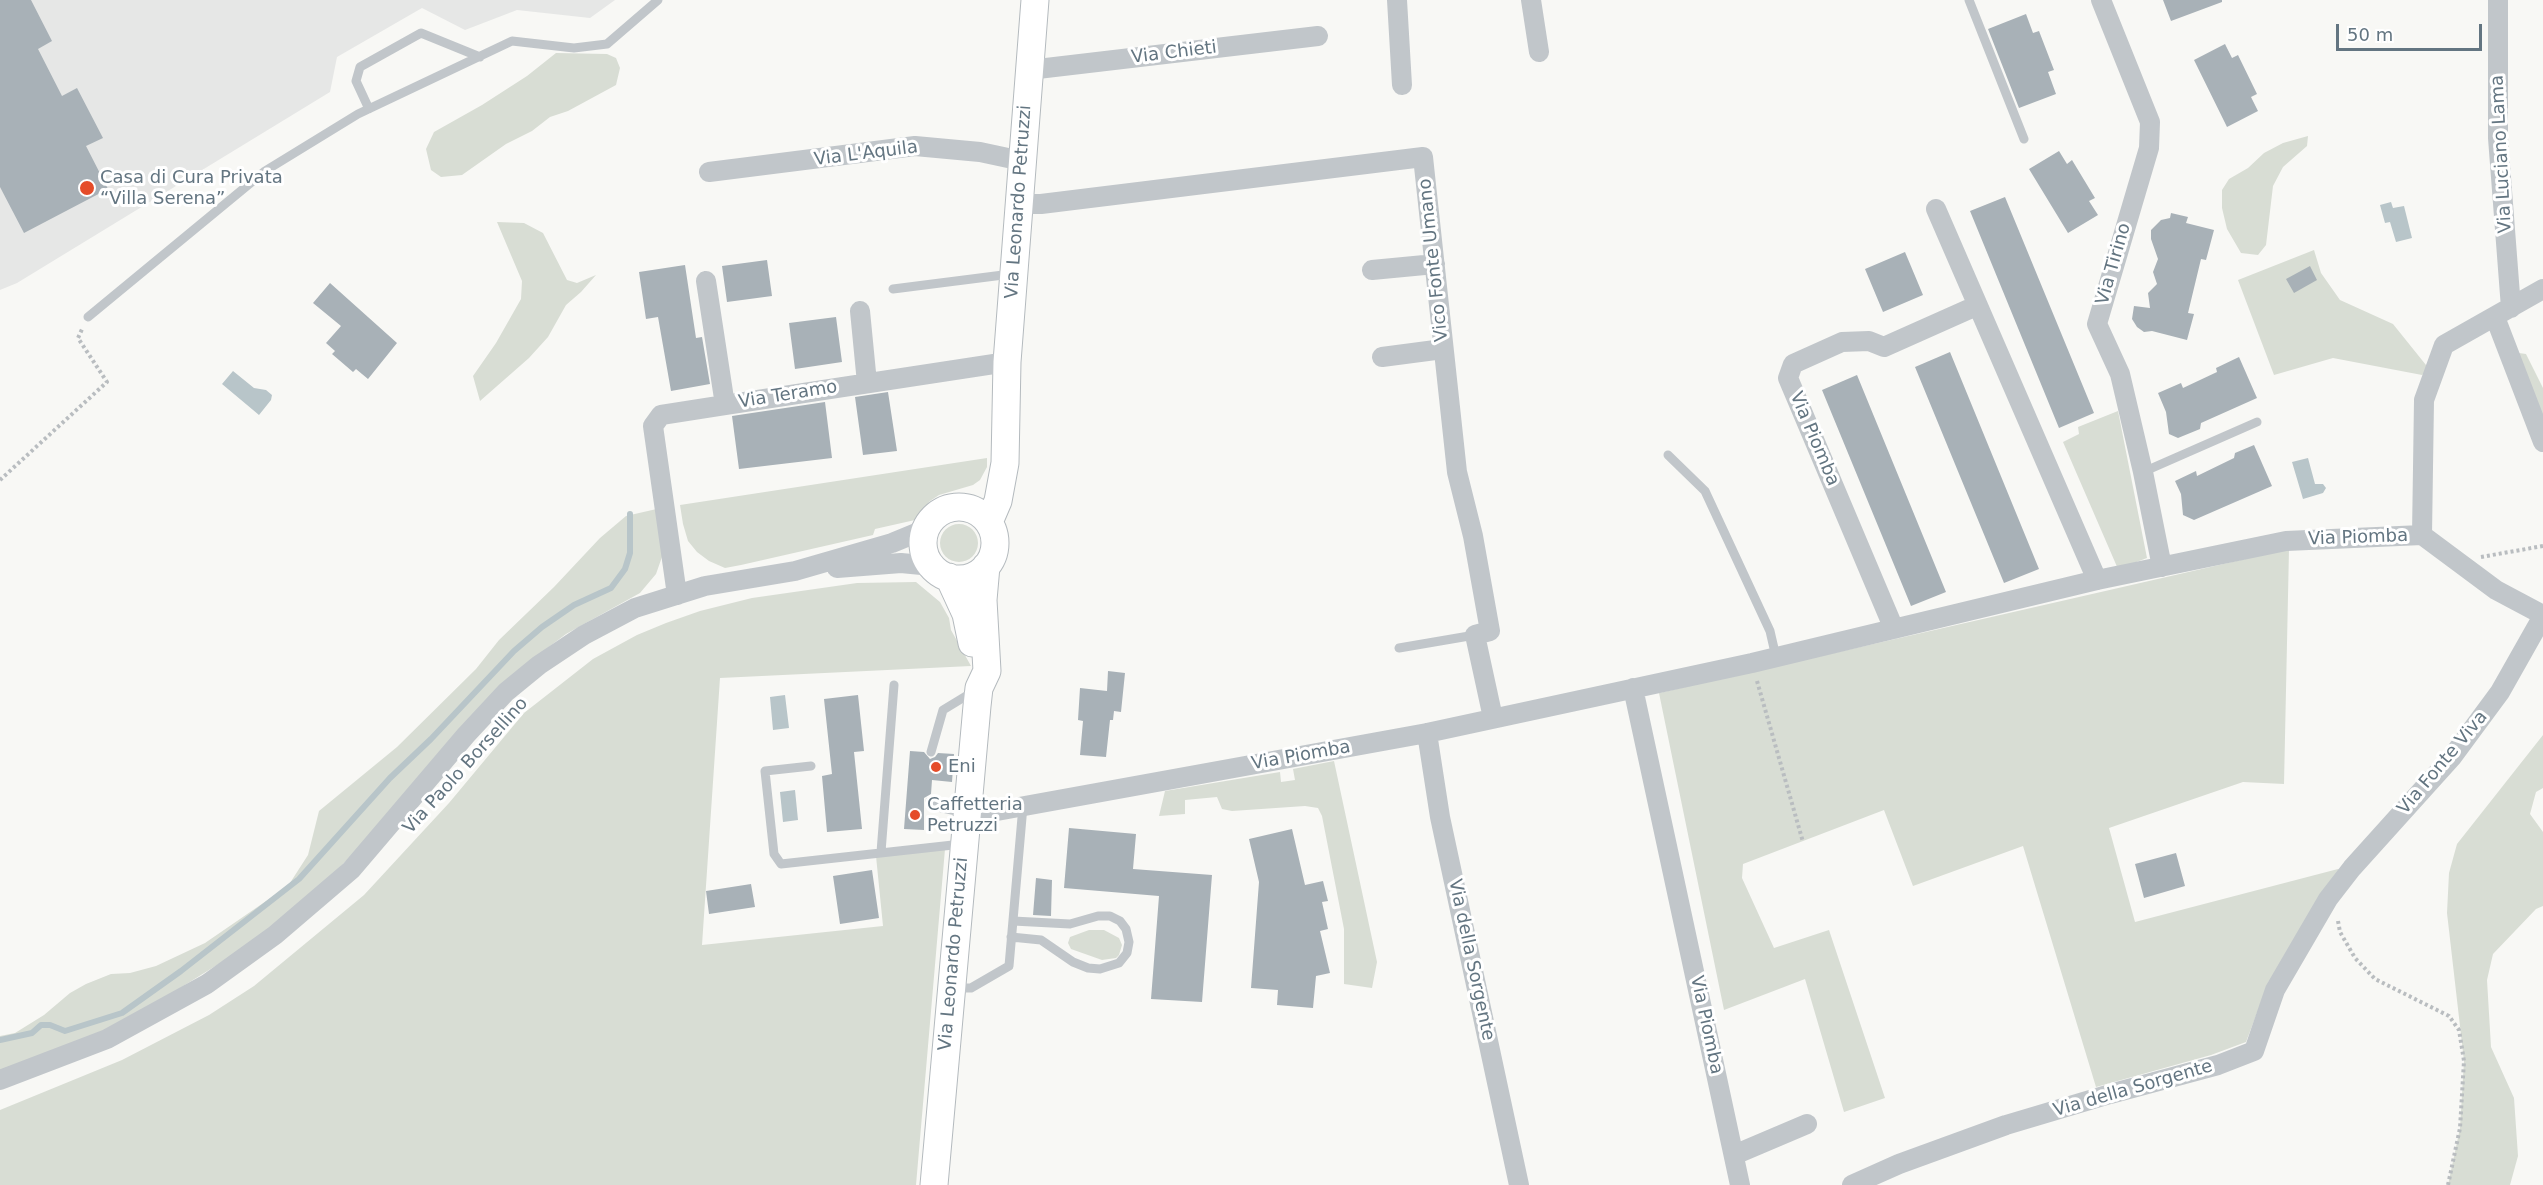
<!DOCTYPE html>
<html>
<head>
<meta charset="utf-8">
<style>
  body { margin:0 }
  #map { position:relative; width:2543px; height:1185px; overflow:hidden; background:#f8f8f5; font-family:"DejaVu Sans",sans-serif }
  canvas { display:block }
  .scale { position:absolute; left:2336px; top:24px; width:146px; height:27px; box-sizing:border-box; border:3px solid #637581; border-top:0; padding-left:8px; font-size:18px; line-height:21px; white-space:nowrap; color:#637581; -webkit-text-stroke:4px #fff; paint-order:stroke }
</style>
</head>
<body>
<div id="map">
<canvas width="2543" height="1185"></canvas>
<div class="scale">50 m</div>
</div>
<script>
const context = document.querySelector('canvas').getContext('2d');
context.lineJoin = 'round';
function paint(path, color) { context.fillStyle = color; context.fill(path, 'evenodd'); }
const toPath = rows => new Path2D(rows.map(r => 'M' + r).join(''));
function stroke(path, color, width, dash) { context.strokeStyle = color; context.lineWidth = width; context.lineCap = dash ? 'butt' : 'round'; context.setLineDash(dash || []); context.stroke(path); }
function drawText(font, color, halo, rows, align = 'center') {
  context.font = font + ' "DejaVu Sans",sans-serif'; context.lineWidth = 6; context.setLineDash([]); context.textBaseline = 'middle'; context.strokeStyle = halo; context.fillStyle = color; for (const [text, x, y, turn = 0] of rows) {
    context.save(); context.translate(x, y); context.rotate((+turn || 0) * Math.PI / 180); context.textAlign = isNaN(turn) ? turn : align; if (halo) context.strokeText(text, 0, 0); context.fillText(text, 0, 0); context.restore();
  }
}
const built = toPath([
  [0,0,615,0,590,18,517,10,465,30,422,8,337,57,330,92,17,283,0,290]
]);
const green = toPath([
  [556,53,607,54,616,58,620,68,616,85,568,111,550,117,532,131,506,144,462,175,441,177,431,170,426,149,434,132,482,105,527,76],
  [2308,136,2307,146,2283,167,2273,186,2266,245,2258,255,2241,253,2227,229,2222,208,2222,190,2229,179,2248,168,2264,153,2283,143],
  [497,222,524,223,543,233,567,280,577,283,596,275,581,292,566,305,548,337,529,358,480,401,473,376,496,343,521,299,522,281],
  [2314,250,2321,273,2340,300,2393,324,2430,370,2422,375,2333,358,2274,375,2238,280],
  [2519,353,2526,354,2543,388,2543,427],
  [2118,411,2147,558,2118,569,2063,442,2079,434,2078,427],
  [987,458,987,467,980,480,973,485,939,495,930,501,915,520,875,529,873,535,741,565,725,568,709,561,697,552,688,541,683,524,680,505],
  [661,508,663,554,656,574,640,593,566,634,525,665,359,848,321,886,272,926,225,960,132,1018,68,1046,0,1070,0,1036,15,1033,44,1015,70,993,86,984,111,974,130,973,156,966,205,943,288,886,308,855,319,811,397,747,476,669,499,640,554,587,600,538,626,516],
  '940 543a19 19 0 1 1 38 0a19 19 0 1 1-38 0Z',
  [2289,549,2284,784,2243,782,2109,828,2135,922,2338,869,2343,872,2275,981,2269,981,2246,1042,2211,1055,2096,1087,2023,846,1913,886,1884,810,1743,864,1742,878,1774,948,1829,930,1885,1098,1844,1112,1805,979,1724,1010,1659,693],
  [916,582,940,602,949,618,951,630,971,666,720,678,702,945,883,926,876,856,945,849,916,1185,0,1185,0,1110,122,1060,209,1015,254,986,364,895,449,803,524,713,593,659,637,635,666,623,700,611,752,598,857,583],
  [2543,735,2543,788,2536,792,2530,814,2543,832,2543,906,2536,909,2493,954,2487,980,2491,1047,2514,1098,2518,1156,2510,1185,2448,1185,2460,1128,2464,1061,2447,913,2449,873,2457,844],
  [1334,761,1377,962,1372,988,1344,984,1344,929,1322,816,1318,808,1305,806,1232,811,1222,809,1217,797,1185,800,1185,814,1159,816,1165,791,1280,772,1281,782,1295,780,1293,769],
  [1089,930,1104,930,1119,938,1122,945,1119,955,1116,958,1102,960,1071,949,1068,943,1070,937]
]);
const water = toPath([
  [2391,202,2393,208,2404,206,2412,238,2396,242,2390,222,2385,223,2380,205],
  [233,371,254,388,266,390,272,395,271,400,259,415,222,384],
  [2308,458,2315,484,2323,484,2326,488,2323,493,2303,499,2292,462],
  [785,695,789,728,773,730,770,697],
  [795,790,798,820,783,822,780,792]
]);
const stream = toPath([
  [0,1040,32,1033,41,1025,50,1025,65,1031,122,1013,181,971,299,879,390,778,431,739,514,651,542,627,574,605,611,588,625,569,630,553,630,514]
]);
const building = toPath([
  [0,0,31,0,52,41,38,49,62,96,77,88,103,138,86,146,108,189,24,233,0,187],
  [2163,0,2222,0,2222,2,2171,21],
  [2026,14,2033,33,2039,31,2054,70,2048,72,2056,94,2019,108,1988,29],
  [2225,44,2232,58,2238,55,2257,94,2251,97,2258,111,2227,127,2194,60],
  [2059,151,2067,164,2072,160,2095,198,2089,201,2098,215,2068,233,2029,169],
  [2005,197,2094,413,2059,428,1970,211],
  [2171,213,2188,217,2186,223,2214,230,2206,260,2201,259,2188,313,2194,314,2187,340,2152,331,2144,332,2137,327,2132,319,2134,306,2150,308,2148,293,2157,284,2153,272,2158,259,2151,239,2151,230,2161,220,2170,218],
  [1905,252,1923,295,1883,312,1865,269],
  [767,260,772,296,727,302,722,266],
  [685,265,696,338,702,337,710,384,671,391,658,317,646,319,639,272],
  [2310,266,2317,280,2294,293,2286,279],
  [330,283,397,343,368,379,356,369,353,372,332,354,335,351,326,343,341,326,313,303],
  [836,317,842,362,795,369,789,323],
  [1950,352,2039,569,2004,583,1915,367],
  [2239,357,2257,398,2201,423,2200,429,2178,438,2169,434,2166,412,2158,393,2181,383,2183,388,2217,372,2216,368],
  [1857,375,1946,592,1911,606,1822,390],
  [888,392,897,451,863,455,855,397],
  [825,402,832,458,739,469,732,416],
  [2254,445,2272,486,2194,520,2183,515,2181,494,2175,481,2196,471,2197,476,2234,458,2235,453],
  [1108,671,1125,673,1121,712,1114,711,1113,720,1110,720,1106,757,1080,755,1083,721,1078,720,1080,688,1107,691],
  [858,695,864,751,854,752,862,829,827,832,822,776,832,774,824,699],
  [910,751,924,752,930,759,935,757,938,753,954,754,952,782,932,780,931,794,924,798,924,830,904,829],
  [1069,828,1136,834,1133,869,1212,875,1202,1002,1151,999,1159,896,1064,888],
  [1292,829,1305,885,1323,881,1328,901,1322,902,1328,929,1320,931,1330,973,1316,976,1313,1008,1277,1005,1278,990,1251,988,1259,882,1249,839],
  [2176,853,2185,886,2144,898,2135,864],
  [872,870,879,918,840,924,833,876],
  [1036,878,1052,880,1051,916,1033,915],
  [751,884,755,907,709,914,706,891]
]);
const path = toPath([
  [0,480,107,382,78,338,83,327],
  [2481,557,2543,546],
  [1757,681,1803,842],
  [2338,921,2340,932,2355,958,2375,979,2449,1016,2459,1030,2464,1061,2460,1128,2448,1185]
]);
const lane = toPath([
  [1969,0,2024,139],
  [369,109,356,81,360,67,421,33,480,57],
  [893,289,1011,274],
  [88,317,265,171,358,114,512,41,574,48,607,44,658,0],
  [1668,455,1705,491,1770,631,1776,657],
  [2143,472,2257,422],
  [1399,648,1475,635],
  [931,752,943,710,966,696,976,697],
  [811,766,765,771,774,854,781,864,962,844],
  [930,801,933,806,966,813],
  [881,852,894,685],
  [1011,937,1041,940,1073,962,1088,968,1100,969,1119,963,1127,953,1129,942,1126,929,1120,921,1110,916,1098,916,1070,924,1013,921],
  [953,988,971,988,1009,966,1023,806]
]);
const street = toPath([
  [1397,0,1402,85],
  [1531,0,1539,52],
  [2101,0,2150,122,2149,148,2097,324,2120,374,2143,472,2162,567],
  [2498,0,2498,138,2511,308],
  [1029,70,1318,36],
  [709,172,915,146,980,152,1022,161],
  [1019,204,1041,204,1423,157,1457,472,1473,536,1490,631,1475,635,1493,718],
  [1936,209,2097,580],
  [1372,270,1435,264],
  [706,281,725,405,1007,362],
  [860,311,867,383],
  [2495,317,2543,442],
  [1382,357,1443,349],
  [2422,535,2424,400,2444,345,2543,289],
  [2422,535,2496,590,2543,615],
  [837,568,901,563,932,566],
  [677,595,653,426,661,415,725,405],
  [1894,629,1788,378,1793,364,1842,342,1869,341,1884,347,1976,306],
  [1633,688,1740,1185],
  [1427,733,1440,817,1519,1185],
  [967,813,986,813,1427,733,1752,663,2097,580,2286,541,2422,535],
  [0,1080,107,1039,207,984,275,935,351,870,466,735,506,692,539,665,584,635,635,608,705,586,795,571,892,543,926,529],
  [1734,1155,1807,1124],
  [1852,1185,1899,1164,2006,1125,2110,1094,2218,1065,2254,1051,2275,990,2328,899,2352,868,2452,757,2500,692,2543,616]
]);
const secondary = toPath([
  '923 543a36 36 0 1 1 72 0a36 36 0 1 1-72 0Z',
  [989,522,998,501,1005,463,1007,362,1035,0],
  [949,577,966,614,972,643],
  [934,1185,977,706,979,688,987,671,983,600,986,566]
]);
const markers = [
  [87,188,8,"#e54c29"],
  [936,767,6,"#e54c29"],
  [915,815,6,"#e54c29"]
];
const streetNames = [
  ["Via Chieti",1174,53,-7],
  ["Via L'Aquila",866,154,-7],
  ["Via Luciano Lama",2502,154,-93],
  ["Via Leonardo Petruzzi",1019,202,-86],
  ["Vico Fonte Umano",1434,260,-96],
  ["Via Tirino",2114,264,-74],
  ["Via Teramo",788,395,-9],
  ["Via Piomba",1814,439,67],
  ["Via Piomba",2358,538,-2],
  ["Via Piomba",1301,756,-10],
  ["Via Fonte Viva",2443,763,-50],
  ["Via Paolo Borsellino",466,766,-48],
  ["Via Leonardo Petruzzi",954,954,-85],
  ["Via della Sorgente",1471,960,78],
  ["Via Piomba",1706,1025,78],
  ["Via della Sorgente",2133,1089,-16]
];
const poiNames = [
  ["Casa di Cura Privata",100,178],
  ["“Villa Serena”",100,199],
  ["Eni",948,767],
  ["Caffetteria",927,805],
  ["Petruzzi",927,826]
];
paint(built, '#e6e7e6');
paint(green, '#d8ddd4');
paint(water, '#b8c5c9');
stroke(stream, '#b8c5c9', 6);
paint(building, '#a8b1b7');
stroke(secondary, '#b4babe', 29);
stroke(path, '#b9bdc0', 4, [3, 3]);
stroke(lane, '#c1c6ca', 9);
stroke(street, '#c1c6ca', 20);
stroke(secondary, '#fff', 27);
for (const [x, y, r, color] of markers) { const dot = new Path2D(); dot.arc(x, y, r, 0, 2 * Math.PI); context.fillStyle = color; context.fill(dot); stroke(dot, '#fff', 2); }
drawText('18px', '#637581', '#fff', streetNames);
drawText('18px', '#637581', '#fff', poiNames, 'left');
</script>
</body>
</html>
